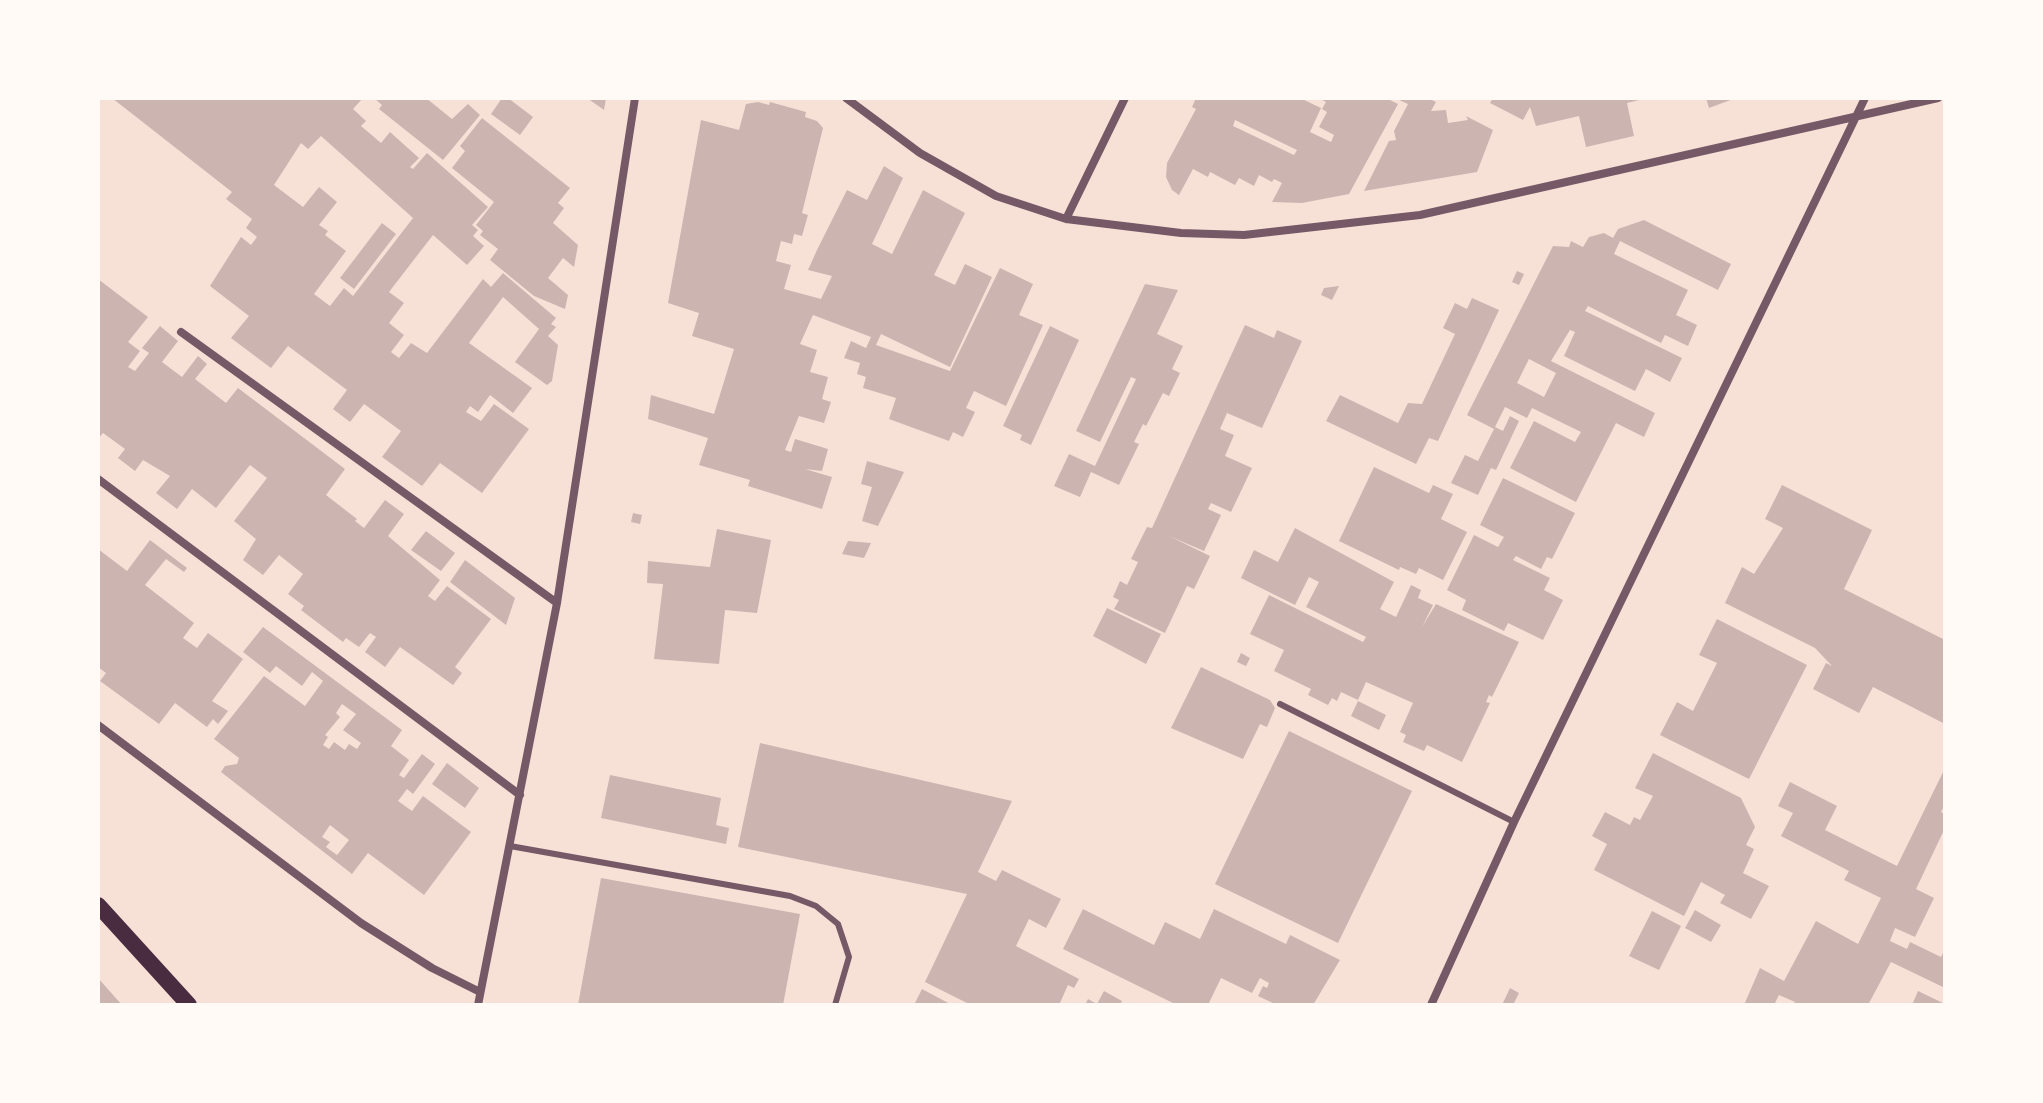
<!DOCTYPE html>
<html>
<head>
<meta charset="utf-8">
<style>
  body { margin:0 }
  #map { position:relative; width:2043px; height:1103px; overflow:hidden; background:#f7e1d7; font-family:"Fira Sans",sans-serif }
  canvas { display:block }
  .frame { position:absolute; inset:0; border:100px solid #fffaf5; pointer-events:none }
</style>
</head>
<body>
<div id="map">
<canvas width="2043" height="1103"></canvas>
<div class="frame"></div>
</div>
<script>
const context = document.querySelector('canvas').getContext('2d');
context.lineJoin = 'round';
function paint(path, color) { context.fillStyle = color; context.fill(path, 'evenodd'); }
const toPath = rows => new Path2D(rows.map(r => 'M' + r).join(''));
function stroke(path, color, width, dash) { context.strokeStyle = color; context.lineWidth = width; context.lineCap = dash ? 'butt' : 'round'; context.setLineDash(dash || []); context.stroke(path); }
const building = toPath([
  [112,98,363,98,353,109,366,121,361,126,381,143,390,132,419,158,410,167,413,169,427,153,488,207,472,225,478,230,473,236,484,246,467,265,433,235,389,292,404,303,389,323,404,335,391,352,399,358,411,343,427,353,483,279,491,287,503,273,556,318,551,324,556,327,548,336,558,345,552,381,547,385,515,362,539,329,503,297,469,343,532,388,513,413,490,395,478,412,470,406,466,412,481,421,494,404,529,429,482,493,440,463,422,486,382,457,401,431,364,404,350,422,333,409,347,390,288,346,271,368,231,338,249,316,210,286,241,237,251,245,257,237,246,228,252,219,226,199,232,192],
  [321,136,413,218,353,296,344,288,330,306,314,294,346,251,325,235,328,231,319,225,337,202,319,187,303,207,274,185,301,143,308,149],
  [374,98,426,98,452,119,468,104,480,115,443,160,379,109,382,105],
  [502,98,508,98,533,117,520,135,491,114],
  [587,98,606,98,604,110],
  [1196,98,1300,98,1321,108,1310,132,1331,142,1334,135,1319,127,1327,112,1322,109,1326,102,1319,98,1386,98,1398,104,1349,194,1302,203,1272,202,1282,183,1274,179,1272,182,1259,175,1254,186,1239,178,1235,185,1210,172,1208,177,1193,169,1179,195,1172,190,1166,177,1167,163,1196,109,1192,107],
  [1235,120,1297,150,1294,155,1233,126],
  [1395,98,1428,98,1436,102,1431,111,1446,110,1448,123,1468,120,1466,116,1493,130,1477,172,1364,191,1389,141,1396,140,1394,131,1408,104],
  [1493,98,1643,98,1643,99,1627,103,1634,136,1586,147,1579,116,1536,126,1530,107,1523,120,1490,103],
  [1706,98,1736,98,1709,108],
  [758,102,769,105,770,102,806,112,805,117,817,121,823,128,802,213,808,215,802,236,794,234,792,244,781,241,776,261,791,265,784,289,821,299,832,276,808,270,817,250,847,190,867,200,884,166,903,178,872,244,892,254,923,190,965,213,934,275,955,285,965,264,992,277,950,367,881,334,876,345,950,371,1000,268,1033,284,1019,315,1043,325,1006,406,974,391,966,408,975,412,963,437,953,432,949,441,889,419,896,398,863,388,866,377,857,374,860,363,844,358,851,341,866,348,871,337,813,315,800,344,817,350,810,372,828,377,822,399,831,402,824,423,799,416,785,450,791,452,795,439,828,449,822,471,805,469,832,477,822,509,748,486,750,480,699,465,708,438,648,419,651,395,714,414,734,349,692,336,699,313,668,303,701,120,739,130,746,104],
  [482,118,570,188,558,203,564,208,553,223,578,245,574,267,563,258,548,278,568,295,565,309,534,296,490,260,498,249,480,235,483,231,476,225,494,202,452,168,465,151,460,146],
  [1644,220,1731,264,1718,290,1620,241,1614,254,1688,290,1676,315,1697,325,1688,346,1665,335,1661,343,1588,306,1585,311,1682,358,1670,382,1646,369,1635,391,1564,356,1575,332,1570,330,1551,361,1655,413,1644,437,1616,423,1576,502,1510,468,1534,421,1575,442,1581,432,1532,408,1527,418,1505,407,1495,427,1503,431,1510,416,1519,421,1496,470,1491,468,1478,495,1451,483,1465,455,1478,461,1494,429,1467,415,1553,246,1569,247,1571,241,1583,247,1589,237,1604,233,1613,238,1618,229],
  [1529,359,1556,373,1544,397,1517,383],
  [382,223,396,234,354,289,340,278],
  [1517,271,1524,274,1519,285,1512,282],
  [98,279,148,317,128,342,140,351,128,367,135,371,149,353,142,348,160,326,178,341,162,362,182,377,198,356,207,364,195,379,226,403,238,388,345,469,326,495,357,519,355,521,364,528,385,500,404,514,388,536,440,580,428,596,435,601,447,586,491,619,455,667,462,673,453,685,400,647,385,667,365,652,376,637,370,633,359,647,346,638,343,642,301,610,304,606,288,594,303,574,279,555,263,575,243,560,256,539,234,521,267,478,250,465,216,508,192,489,177,509,156,493,170,476,143,460,135,471,118,458,125,449,103,433,98,439],
  [1145,284,1178,290,1157,334,1183,346,1172,369,1180,373,1169,396,1163,393,1146,426,1143,424,1134,442,1139,444,1119,485,1091,472,1080,497,1054,486,1069,454,1095,466,1136,379,1131,377,1100,442,1076,431],
  [1339,286,1332,300,1321,295,1324,288],
  [1472,298,1499,310,1438,441,1429,438,1416,464,1326,421,1340,395,1398,423,1408,403,1422,404,1455,334,1443,328,1455,303,1467,309],
  [1245,325,1274,338,1277,330,1302,341,1262,428,1227,413,1220,429,1234,435,1225,456,1252,468,1231,512,1211,503,1208,509,1221,515,1204,551,1169,536,1210,556,1194,589,1187,586,1165,633,1114,609,1119,600,1113,597,1120,581,1127,585,1138,562,1131,559,1147,527,1152,528],
  [1050,326,1079,340,1031,445,1020,440,1022,435,1003,426],
  [867,461,904,472,878,526,862,521,872,487,861,484],
  [1374,467,1429,493,1433,485,1453,494,1441,519,1467,532,1443,580,1419,568,1416,574,1400,567,1399,570,1339,541],
  [1503,478,1575,513,1552,559,1547,557,1541,569,1516,556,1513,560,1550,578,1544,590,1563,600,1543,640,1508,623,1504,631,1462,610,1466,600,1447,590,1474,535,1498,547,1504,537,1480,525],
  [1782,485,1872,530,1844,589,1945,640,1945,724,1873,687,1859,713,1813,689,1826,663,1832,666,1815,648,1725,603,1742,567,1754,574,1783,528,1765,519],
  [633,513,642,515,640,524,631,522],
  [1295,528,1394,582,1380,609,1396,617,1411,585,1421,590,1418,598,1433,605,1422,627,1436,604,1519,642,1492,697,1489,695,1486,702,1490,703,1462,762,1427,745,1424,751,1403,742,1406,735,1400,732,1413,703,1366,682,1358,700,1341,692,1337,701,1332,698,1328,705,1308,695,1311,689,1274,671,1284,650,1250,634,1269,595,1363,642,1366,637,1306,607,1319,582,1309,577,1295,605,1241,578,1254,550,1278,562],
  [717,529,771,540,757,613,725,610,719,664,654,659,663,584,647,583,648,561,710,567],
  [426,531,455,553,441,571,411,550],
  [150,540,187,568,184,572,166,559,145,585,194,623,183,638,197,648,208,633,243,659,212,701,228,711,218,724,213,719,207,727,175,703,159,724,100,681,106,673,98,667,98,549,127,571],
  [848,541,871,543,864,558,842,554],
  [465,560,515,598,506,625,450,582],
  [1107,608,1161,634,1146,664,1093,636],
  [1717,619,1807,665,1749,779,1660,735,1677,702,1693,711,1717,663,1699,655],
  [263,627,402,730,391,746,409,760,399,775,404,778,422,754,435,764,413,794,407,789,398,801,412,811,423,796,471,832,424,895,368,853,352,874,221,772,225,766,237,764,239,758,214,739,264,676,305,706,323,681,312,672,302,686,276,666,270,673,243,652],
  [342,704,356,714,343,730,361,743,357,749,349,744,345,750,334,742,329,749,323,745,328,737,325,735,340,717,336,713],
  [330,825,349,840,337,855,326,847,330,842,322,837],
  [1241,653,1250,658,1246,666,1237,662],
  [1201,667,1270,700,1275,708,1267,727,1260,724,1243,759,1171,728],
  [1358,701,1386,715,1379,730,1351,716],
  [1289,731,1412,791,1338,943,1215,884],
  [760,743,1012,801,978,872,996,881,1002,870,1061,899,1046,928,1029,919,1016,946,1079,979,1074,988,1068,985,1059,1005,971,1005,925,982,967,894,738,847],
  [1653,753,1741,798,1755,827,1746,845,1754,849,1743,873,1769,886,1751,919,1720,903,1725,895,1701,882,1684,916,1594,870,1607,844,1592,836,1605,812,1630,825,1634,817,1640,820,1653,796,1635,788],
  [447,763,479,788,465,808,432,784],
  [1945,768,1945,805,1941,812,1945,814,1945,828,1916,889,1934,898,1915,937,1895,928,1890,941,1907,949,1910,942,1941,957,1945,949,1945,988,1891,962,1868,1005,1794,1005,1795,1002,1779,995,1774,1005,1744,1005,1760,968,1784,981,1816,921,1858,944,1881,898,1844,880,1849,871,1781,836,1793,813,1778,806,1790,782,1837,806,1825,830,1897,866],
  [610,775,721,798,716,825,729,828,726,844,601,818],
  [601,878,800,914,783,1005,578,1005],
  [1083,909,1154,945,1165,922,1200,939,1214,909,1286,944,1290,935,1340,960,1313,1005,1277,1005,1258,996,1263,986,1267,988,1269,983,1260,978,1252,993,1221,978,1208,1005,1177,1005,1063,949],
  [1695,910,1721,925,1711,942,1685,928],
  [1652,911,1681,926,1659,970,1629,956],
  [98,978,122,1005,98,1005],
  [1510,988,1519,993,1513,1005,1502,1005],
  [922,989,952,1005,914,1005],
  [1104,991,1122,1001,1120,1005,1085,1005,1088,999,1097,1004],
  [1918,991,1945,1004,1945,1005,1912,1005]
]);
const service = toPath([
  [1280,704,1514,822],
  [510,846,790,896,816,906,838,924,849,957,835,1005]
]);
const minor = toPath([
  [846,98,920,153,996,196,1066,219,1181,233,1244,235,1420,215,1938,98],
  [1066,219,1125,98],
  [181,332,557,603],
  [98,479,520,795],
  [98,725,361,923,432,968,480,992],
  [478,1005,557,603,635,98],
  [1431,1005,1514,822,1865,98]
]);
const secondary = toPath([
  [98,905,189,1005]
]);
paint(building, '#ccb4b1');
stroke(service, '#755966', 6);
stroke(minor, '#755966', 8);
stroke(secondary, '#4a2c40', 16);
</script>
</body>
</html>
